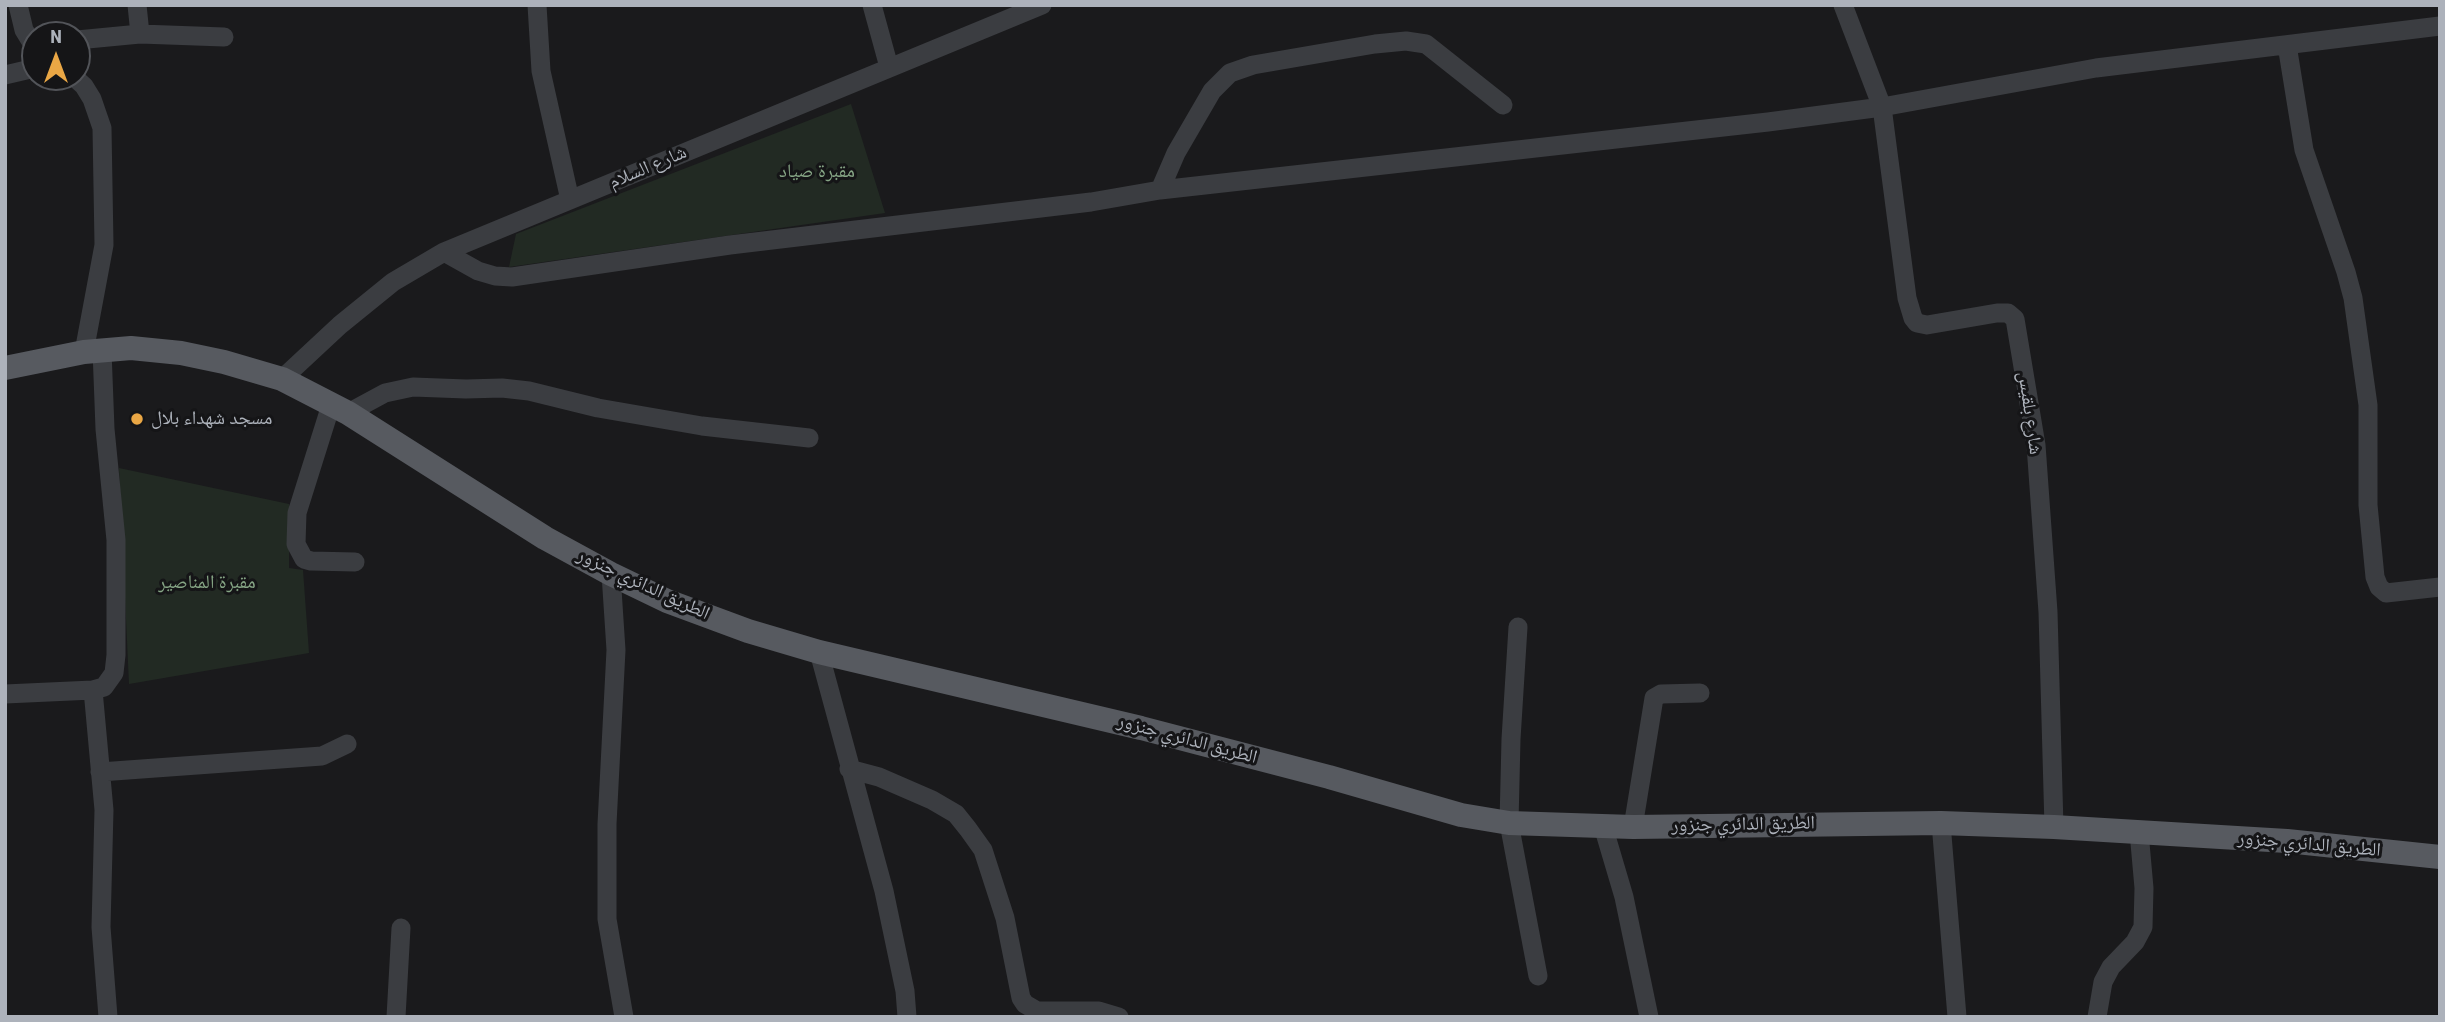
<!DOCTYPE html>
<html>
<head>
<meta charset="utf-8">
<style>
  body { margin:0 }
  #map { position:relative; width:2445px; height:1022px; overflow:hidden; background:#1a1a1c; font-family:"Roboto Condensed",sans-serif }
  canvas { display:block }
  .frame { position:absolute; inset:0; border:7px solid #adb2bb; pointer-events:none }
  .north { position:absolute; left:21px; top:21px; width:70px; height:70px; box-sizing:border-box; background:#151517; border:2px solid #525459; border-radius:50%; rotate:0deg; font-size:19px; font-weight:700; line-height:28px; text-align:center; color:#adb2bb }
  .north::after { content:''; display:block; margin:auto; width:24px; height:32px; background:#eaa745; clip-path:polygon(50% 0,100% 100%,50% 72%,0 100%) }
</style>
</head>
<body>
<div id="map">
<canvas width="2445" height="1022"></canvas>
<div class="frame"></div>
<div class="north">N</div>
</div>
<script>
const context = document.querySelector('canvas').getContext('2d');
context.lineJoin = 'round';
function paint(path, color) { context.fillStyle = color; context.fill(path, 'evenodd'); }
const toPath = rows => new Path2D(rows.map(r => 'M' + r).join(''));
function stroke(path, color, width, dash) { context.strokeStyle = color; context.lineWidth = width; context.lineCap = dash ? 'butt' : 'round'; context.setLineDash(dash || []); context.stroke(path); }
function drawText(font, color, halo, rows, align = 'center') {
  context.font = font + ' "Roboto Condensed","Noto Naskh Arabic",sans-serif'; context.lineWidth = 6; context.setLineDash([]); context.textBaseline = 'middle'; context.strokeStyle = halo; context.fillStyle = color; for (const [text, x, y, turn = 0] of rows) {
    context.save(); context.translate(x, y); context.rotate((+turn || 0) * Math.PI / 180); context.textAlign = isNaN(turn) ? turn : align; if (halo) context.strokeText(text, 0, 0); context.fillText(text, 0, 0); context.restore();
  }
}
const green = toPath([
  [851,104,885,213,509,267,516,234],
  [119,468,289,504,289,568,303,570,309,653,129,684]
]);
const minor = toPath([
  [18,5,24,30,35,48],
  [137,5,140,34],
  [537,5,541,71,570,200],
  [872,5,889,67],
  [1843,5,1882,107,1907,298,1913,318,1917,323,1927,325,1997,313,2008,313,2015,319,2036,445,2048,612,2054,827],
  [77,40,140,34,224,37],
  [2287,45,2304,150,2346,272,2353,298,2368,405,2368,505,2375,577,2379,587,2386,593,2440,587],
  [5,75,35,68],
  [74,77,84,86,92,99,102,128,104,245,84,352],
  [1160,190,1176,153,1212,91,1230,73,1253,65,1375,44,1406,41,1426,44,1503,105],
  [444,252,478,271,495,276,512,277,730,245,1091,202,1160,190,1768,122,1882,107,2096,68,2440,26],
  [282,379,340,325,393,282,444,252,1042,5],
  [331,405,297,513,296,544,304,559,311,561,355,562],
  [348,413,385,393,413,387,466,389,502,388,529,391,598,408,702,426,809,438],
  [611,574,616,650,607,824,607,919,624,1017],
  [1518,627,1511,739,1509,823,1538,976],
  [819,652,884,891,905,991,907,1017],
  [93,690,104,810,101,927,108,1017],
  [5,694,93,690,104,687,114,673,116,655,116,540,105,429,102,350],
  [849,769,879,777,932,800,956,814,968,829,983,850,1005,918,1021,998,1025,1004,1037,1011,1099,1011,1119,1017],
  [100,772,322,756,347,744],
  [1941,823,1957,1017],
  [1603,826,1624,897,1649,1017],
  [1633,827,1654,698,1661,694,1700,693],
  [396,1017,401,928],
  [2097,1017,2103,982,2111,967,2135,942,2143,927,2144,888,2139,832]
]);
const major = toPath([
  [5,368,84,352,131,348,181,353,224,362,282,379,348,413,545,538,611,574,667,601,748,631,819,652,1141,728,1329,777,1461,815,1509,823,1633,827,1941,823,2054,827,2287,841,2440,857]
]);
const markers = [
  [137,419,7,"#eaa745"]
];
const streetNames = [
  ["شارع السلام",648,168,-23],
  ["شارع بلقيس",2029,413,82],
  ["الطريق الدائري جنزور",643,585,25],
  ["الطريق الدائري جنزور",1187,740,15],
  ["الطريق الدائري جنزور",1743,825,-1],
  ["الطريق الدائري جنزور",2309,845,5]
];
const parkNames = [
  ["مقبرة صياد",817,172],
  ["مقبرة المناصير",207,583]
];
const poiNames = [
  ["مسجد شهداء بلال",151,419]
];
paint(green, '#222a23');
stroke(minor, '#3b3d41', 19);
stroke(major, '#575a60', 24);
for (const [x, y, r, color] of markers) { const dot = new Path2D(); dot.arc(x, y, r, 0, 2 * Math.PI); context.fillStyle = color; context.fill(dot); stroke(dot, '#151517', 2.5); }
drawText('19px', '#adb2bb', '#151517', streetNames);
drawText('19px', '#86a585', '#151517', parkNames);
drawText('19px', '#adb2bb', '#151517', poiNames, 'left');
</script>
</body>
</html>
